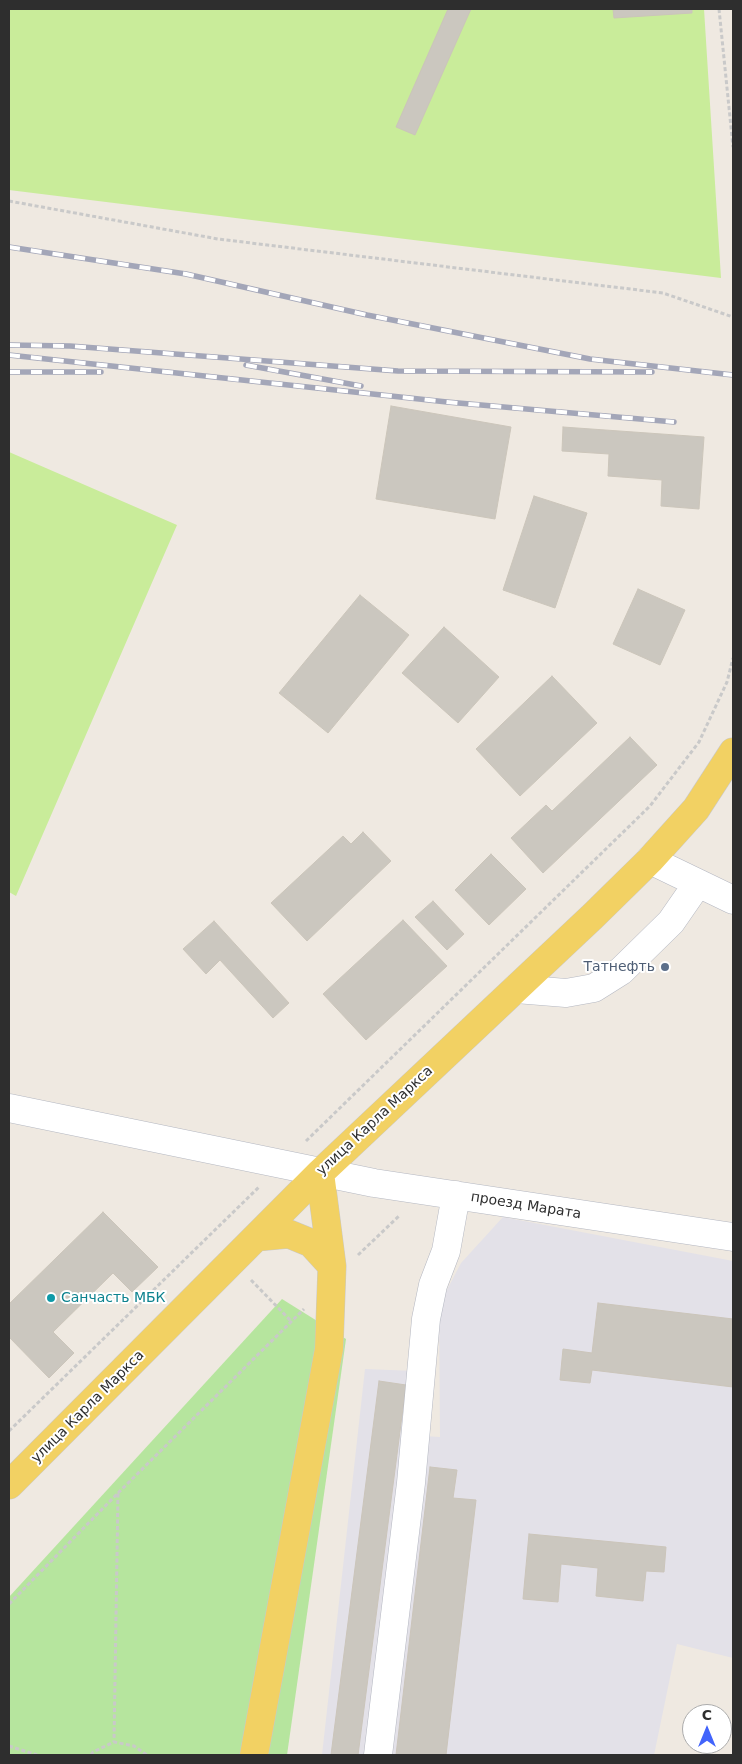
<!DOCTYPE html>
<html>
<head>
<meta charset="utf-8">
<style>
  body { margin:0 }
  #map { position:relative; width:742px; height:1764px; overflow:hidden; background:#efe9e1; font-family:"DejaVu Sans",sans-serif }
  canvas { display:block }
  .frame { position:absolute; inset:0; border:10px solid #2e2e2e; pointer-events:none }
  .north { position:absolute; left:682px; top:1704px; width:50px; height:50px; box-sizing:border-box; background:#fff; border:1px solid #ababab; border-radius:50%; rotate:0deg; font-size:14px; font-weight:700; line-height:20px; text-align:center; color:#2e2e2e }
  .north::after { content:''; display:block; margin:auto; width:18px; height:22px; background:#4264fb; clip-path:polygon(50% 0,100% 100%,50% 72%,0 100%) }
</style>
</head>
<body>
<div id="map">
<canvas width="742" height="1764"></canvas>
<div class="frame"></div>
<div class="north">С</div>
</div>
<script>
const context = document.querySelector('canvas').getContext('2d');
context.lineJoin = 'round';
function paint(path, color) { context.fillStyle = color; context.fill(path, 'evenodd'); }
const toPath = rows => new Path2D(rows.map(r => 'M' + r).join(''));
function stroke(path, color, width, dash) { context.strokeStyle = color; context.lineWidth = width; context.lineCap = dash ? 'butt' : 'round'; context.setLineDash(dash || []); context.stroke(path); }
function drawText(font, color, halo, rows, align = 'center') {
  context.font = font + ' "DejaVu Sans",sans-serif'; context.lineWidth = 4; context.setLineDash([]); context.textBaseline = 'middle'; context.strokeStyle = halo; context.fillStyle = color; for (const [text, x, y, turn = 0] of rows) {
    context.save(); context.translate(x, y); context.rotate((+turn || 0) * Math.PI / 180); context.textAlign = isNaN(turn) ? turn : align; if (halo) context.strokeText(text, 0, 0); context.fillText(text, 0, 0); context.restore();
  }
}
const industrial = toPath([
  [503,1217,733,1261,733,1658,677,1644,654,1755,322,1755,365,1369,415,1371,407,1435,440,1437,439,1305,461,1263]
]);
const green = toPath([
  [282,1299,346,1339,287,1755,9,1755,9,1597]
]);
const pitch = toPath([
  [9,9,704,9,721,278,9,190],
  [9,452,177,525,16,896,9,892]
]);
const building = toPath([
  [448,9,471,9,415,135,396,127,448,9],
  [613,9,692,9,692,13,614,18,613,9],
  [391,406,511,427,495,519,376,499,391,406],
  [563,427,704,437,699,509,661,506,662,480,608,476,609,454,562,451,563,427],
  [534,496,587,513,555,608,503,590,534,496],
  [638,589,685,610,660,665,613,644,638,589],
  [360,595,409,635,328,733,279,693,360,595],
  [444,627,499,677,458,723,402,673,444,627],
  [552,676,597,723,520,796,476,749,552,676],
  [630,737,657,765,543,873,511,838,546,805,552,811,630,737],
  [363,832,391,861,307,941,271,903,343,836,351,844,363,832],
  [491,854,526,889,489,925,455,890,491,854],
  [433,901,464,934,447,950,415,917,433,901],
  [403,920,447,966,366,1040,323,994,403,920],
  [214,921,289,1003,273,1018,220,960,206,974,183,949,214,921],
  [103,1212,158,1267,132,1292,113,1273,53,1332,74,1353,49,1378,9,1337,9,1304,103,1212],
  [598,1303,733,1319,733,1387,592,1370,590,1383,560,1380,563,1349,592,1353,598,1303],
  [379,1381,406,1385,358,1755,331,1755,379,1381],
  [430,1467,457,1470,453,1498,476,1500,446,1755,396,1755,430,1467],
  [529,1534,666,1547,664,1572,646,1571,643,1601,596,1596,598,1568,561,1564,558,1602,523,1599,529,1534]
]);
const path = toPath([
  [719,9,733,147],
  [9,201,218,239,663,293,733,317],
  [306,1141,650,806,699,742,727,682,733,658],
  [358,1255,400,1215],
  [251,1280,291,1321],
  [9,1431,259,1187],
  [118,1493,304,1309],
  [9,1604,118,1493,114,1742],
  [9,1746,37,1755],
  [91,1755,93,1752,114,1742,134,1746,147,1755]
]);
const minor = toPath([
  [650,860,733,900],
  [516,989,566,993,594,988,621,971,671,922,698,883],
  [9,1108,374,1183,733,1237],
  [378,1755,411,1483,426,1319,433,1285,446,1251,456,1195]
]);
const major = toPath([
  [257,1237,289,1234,311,1243,332,1266],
  [9,1485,320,1173,593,916,650,860,696,809,733,752],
  [254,1755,329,1349,332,1266,320,1173]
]);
const rail = toPath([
  [9,247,186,274,367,315,590,359,733,375],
  [9,345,70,346,398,371,652,372],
  [9,355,447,402,674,422],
  [246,365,361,386],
  [9,372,101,372]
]);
const markers = [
  [665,967,5,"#5c6f8a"],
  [51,1298,5,"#0f9aa8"]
];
const serviceNames = [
  ["Татнефть",655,967]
];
const streetNames = [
  ["улица Карла Маркса",375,1121,-43],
  ["проезд Марата",526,1206,9],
  ["улица Карла Маркса",88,1407,-45]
];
const cultureNames = [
  ["Санчасть МБК",61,1298]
];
paint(industrial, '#e3e1e8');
paint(green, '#b6e59e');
paint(pitch, '#c9ec9a');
paint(building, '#cbc7bf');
stroke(building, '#cbc5ba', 1);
stroke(minor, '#b4b7c1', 29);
stroke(major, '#c9c9c9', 29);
stroke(path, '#c9c9c9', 3, [4, 2.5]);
stroke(minor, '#fff', 28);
stroke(major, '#f2d163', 28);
stroke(rail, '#a3a6b8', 5.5);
stroke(rail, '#fff', 4, [11]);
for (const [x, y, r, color] of markers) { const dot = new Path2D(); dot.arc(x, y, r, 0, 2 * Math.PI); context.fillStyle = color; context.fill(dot); stroke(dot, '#fff', 2); }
drawText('14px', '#4e5e75', '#fff', serviceNames, 'right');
drawText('14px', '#2e2e2e', '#fff', streetNames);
drawText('14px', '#0d838f', '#fff', cultureNames, 'left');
</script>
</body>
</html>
